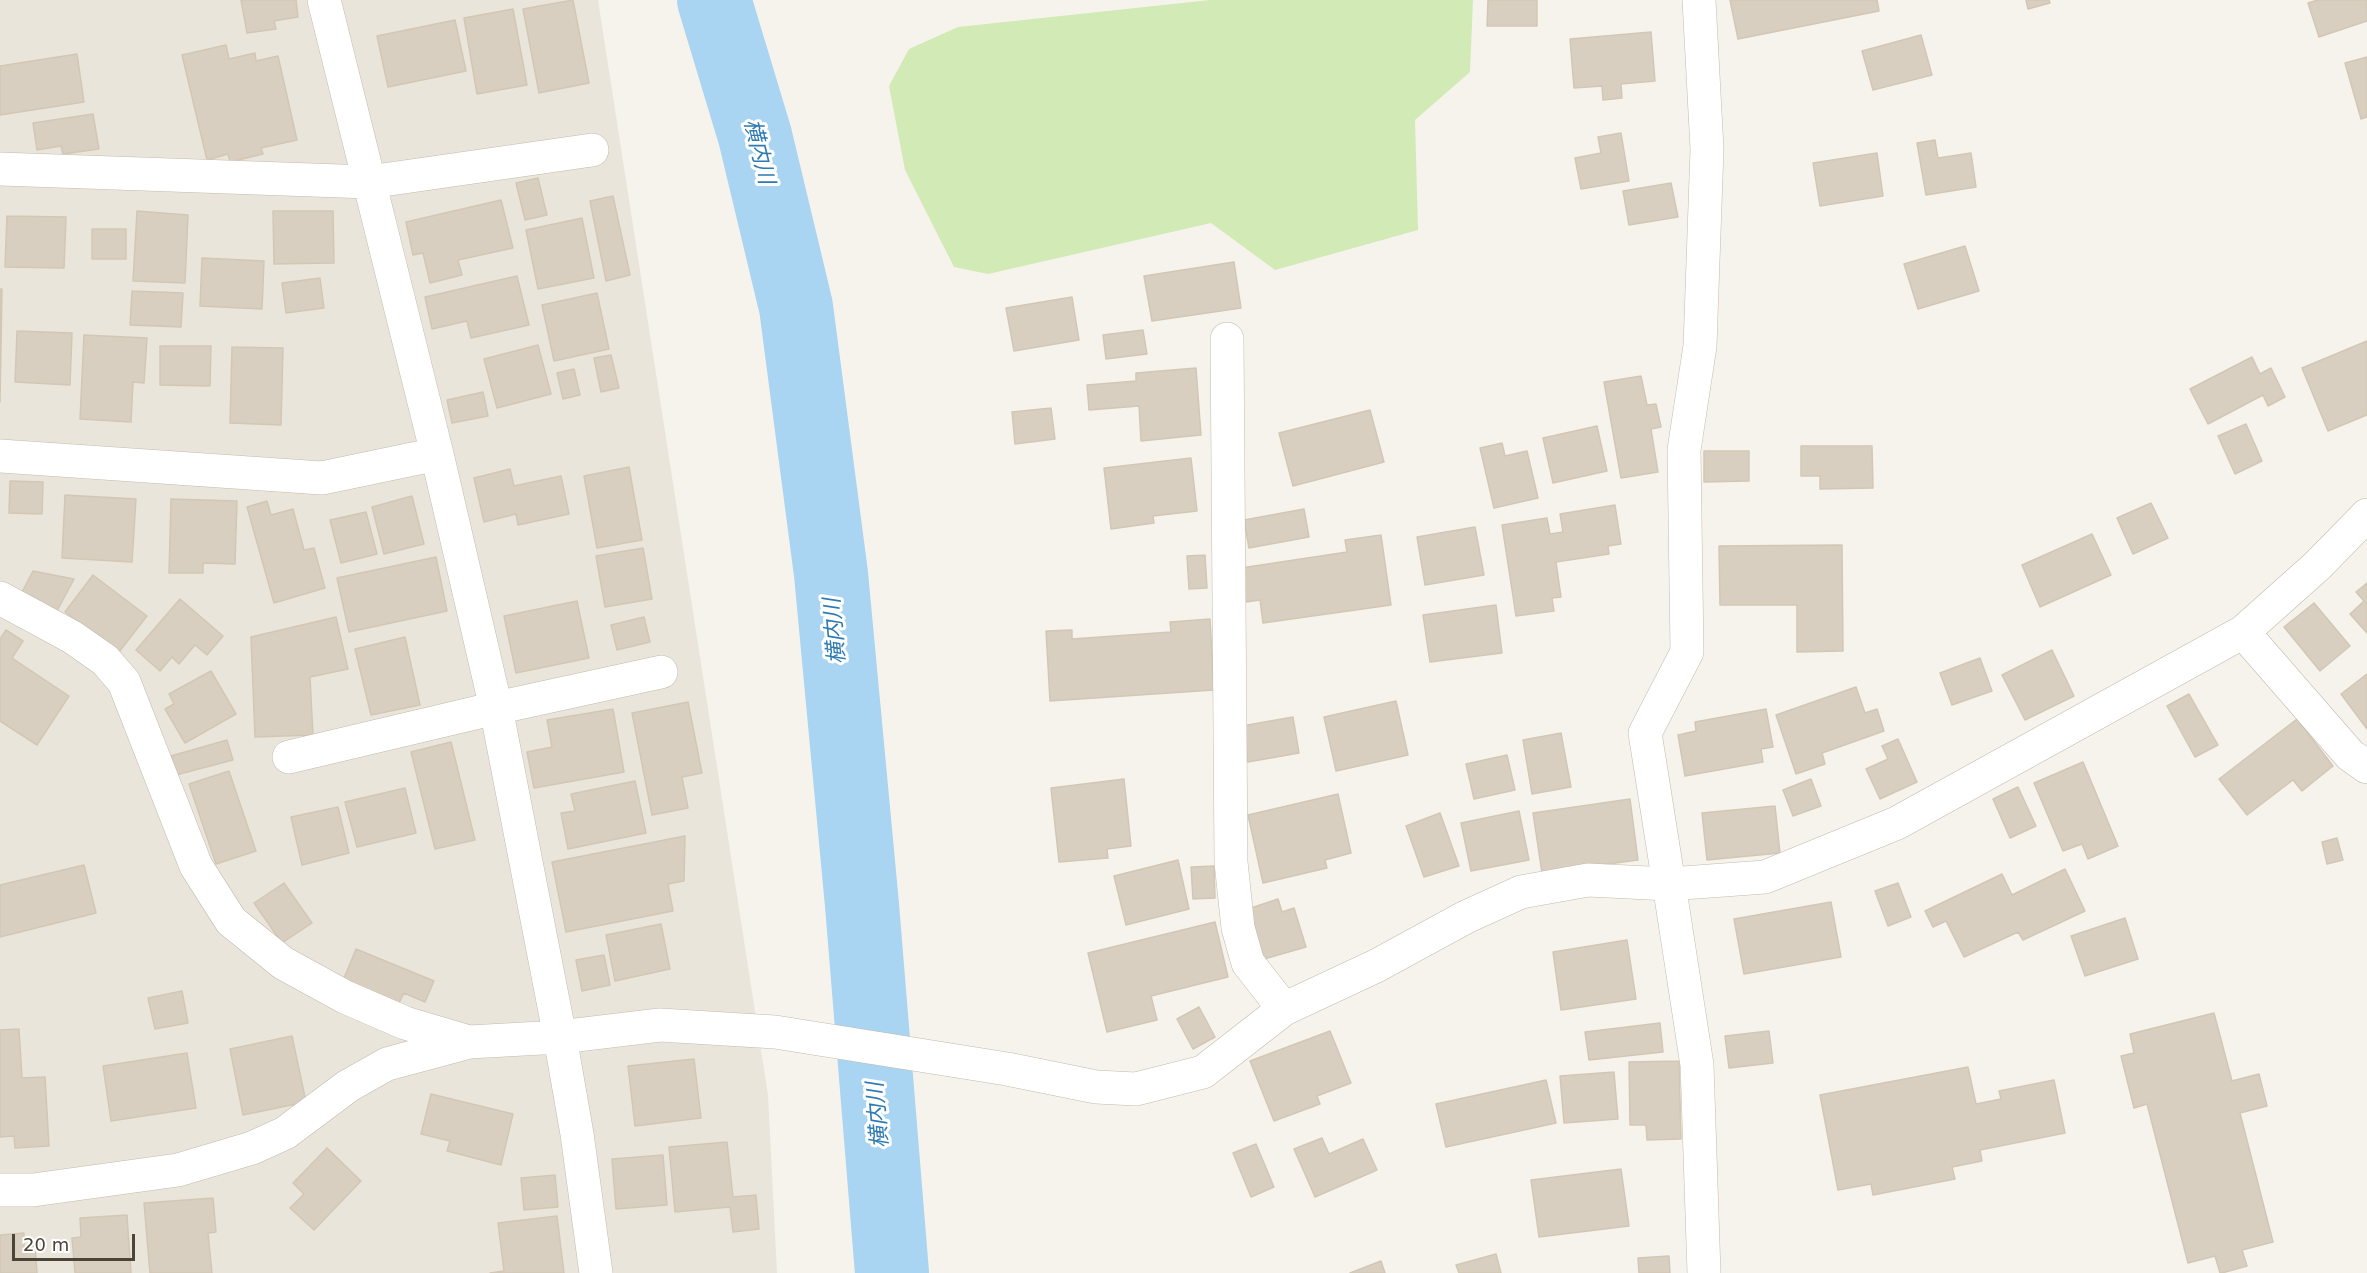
<!DOCTYPE html>
<html>
<head>
<meta charset="utf-8">
<style>
  body { margin:0 }
  #map { position:relative; width:2367px; height:1273px; overflow:hidden; background:#f6f3ec; font-family:"DejaVu Sans",sans-serif }
  canvas { display:block }
  .scale { position:absolute; left:12px; top:1234px; width:123px; height:27px; box-sizing:border-box; border:3px solid #4b4439; border-top:0; padding-left:8px; font-size:18px; line-height:21px; white-space:nowrap; color:#4b4439; -webkit-text-stroke:4px #fff; paint-order:stroke }
</style>
</head>
<body>
<div id="map">
<canvas width="2367" height="1273"></canvas>
<div class="scale">20 m</div>
</div>
<script>
const context = document.querySelector('canvas').getContext('2d');
context.lineJoin = 'round';
function paint(path, color) { context.fillStyle = color; context.fill(path, 'evenodd'); }
const toPath = rows => new Path2D(rows.map(r => 'M' + r).join(''));
function stroke(path, color, width, dash) { context.strokeStyle = color; context.lineWidth = width; context.lineCap = dash ? 'butt' : 'round'; context.setLineDash(dash || []); context.stroke(path); }
function drawText(font, color, halo, rows, align = 'center') {
  context.font = font + ' "DejaVu Sans","Noto Sans JP",sans-serif'; context.lineWidth = 6; context.setLineDash([]); context.textBaseline = 'middle'; context.strokeStyle = halo; context.fillStyle = color; for (const [text, x, y, turn = 0] of rows) {
    context.save(); context.translate(x, y); context.rotate((+turn || 0) * Math.PI / 180); context.textAlign = isNaN(turn) ? turn : align; if (halo) context.strokeText(text, 0, 0); context.fillText(text, 0, 0); context.restore();
  }
}
const residential = toPath([
  [0,0,598,0,768,1095,777,1273,0,1273]
]);
const green = toPath([
  [1210,0,1473,0,1470,72,1415,120,1418,230,1275,270,1211,223,988,274,954,267,905,170,889,86,909,49,958,27]
]);
const river = toPath([
  [714,0,755,136,796,307,831,574,862,905,892,1273]
]);
const building = toPath([
  [241,0,296,0,298,17,274,21,276,29,247,33,241,0],
  [573,0,589,83,539,93,523,9,573,0],
  [1488,0,1537,0,1537,26,1487,26,1488,0],
  [1730,0,1877,0,1879,11,1738,39,1730,0],
  [2026,0,2049,0,2050,3,2028,9,2026,0],
  [2318,0,2367,0,2367,21,2319,37,2308,3,2318,0],
  [513,9,527,85,477,94,464,18,513,9],
  [455,20,466,71,388,87,377,36,455,20],
  [1651,32,1655,81,1621,84,1622,98,1603,100,1602,86,1574,88,1570,39,1651,32],
  [1921,35,1932,75,1873,90,1862,51,1921,35],
  [226,45,229,59,255,53,256,61,278,56,297,140,261,148,263,154,230,162,228,154,207,160,182,55,226,45],
  [77,54,84,102,0,115,0,66,77,54],
  [2367,57,2367,117,2361,119,2345,63,2367,57],
  [93,114,99,149,63,154,61,146,37,150,33,123,93,114],
  [1621,133,1629,181,1581,189,1575,158,1601,153,1598,137,1621,133],
  [1935,140,1938,158,1971,153,1976,187,1926,195,1917,143,1935,140],
  [1877,153,1883,196,1820,206,1813,163,1877,153],
  [538,178,547,215,525,220,516,183,538,178],
  [1671,183,1678,217,1629,225,1623,191,1671,183],
  [613,196,630,275,606,281,590,201,613,196],
  [501,200,513,248,458,260,462,275,430,283,423,253,413,255,406,222,501,200],
  [137,211,188,215,185,283,133,281,137,211],
  [273,211,333,211,334,263,274,264,273,211],
  [7,216,66,217,64,268,5,267,7,216],
  [582,218,594,278,538,289,526,230,582,218],
  [92,229,126,229,126,259,92,259,92,229],
  [1965,246,1979,291,1918,309,1904,264,1965,246],
  [202,258,264,261,262,309,200,306,202,258],
  [1234,262,1241,308,1152,321,1144,276,1234,262],
  [517,276,529,325,471,338,467,321,432,329,425,297,517,276],
  [320,278,324,308,286,313,282,283,320,278],
  [0,289,2,289,0,402,0,289],
  [132,291,183,293,181,327,130,325,132,291],
  [597,293,609,349,554,361,542,305,597,293],
  [1072,297,1079,340,1014,351,1006,308,1072,297],
  [1143,330,1147,354,1106,359,1103,335,1143,330],
  [17,331,72,333,70,385,15,382,17,331],
  [84,335,147,338,144,383,133,382,131,422,80,419,84,335],
  [2367,341,2367,415,2328,431,2302,368,2367,341],
  [538,345,551,394,497,408,484,359,538,345],
  [160,346,211,346,210,386,160,385,160,346],
  [232,347,283,348,281,425,230,423,232,347],
  [611,355,619,388,601,392,594,358,611,355],
  [2252,357,2260,374,2271,368,2285,397,2268,406,2263,395,2208,424,2190,389,2252,357],
  [1196,368,1201,435,1141,441,1139,406,1089,410,1087,385,1136,381,1136,373,1196,368],
  [574,369,580,395,563,399,557,373,574,369],
  [1641,376,1647,405,1656,404,1661,427,1651,429,1658,472,1621,478,1604,382,1641,376],
  [483,392,488,416,452,423,447,400,483,392],
  [1051,408,1055,439,1015,444,1012,412,1051,408],
  [1370,410,1384,462,1293,486,1279,433,1370,410],
  [2246,424,2262,461,2235,474,2218,436,2246,424],
  [1597,426,1607,471,1553,483,1543,438,1597,426],
  [1502,443,1505,456,1527,451,1538,498,1494,508,1480,448,1502,443],
  [1801,446,1872,446,1873,488,1820,489,1820,476,1801,476,1801,446],
  [1704,451,1749,451,1749,481,1704,482,1704,451],
  [1191,458,1197,511,1153,516,1154,523,1111,529,1104,468,1191,458],
  [629,467,642,540,597,548,584,476,629,467],
  [510,469,514,486,561,476,569,514,518,525,516,514,484,522,474,478,510,469],
  [10,481,43,482,42,514,9,513,10,481],
  [65,495,136,499,132,562,62,558,65,495],
  [412,496,424,544,384,554,372,507,412,496],
  [171,499,237,501,235,564,203,563,203,573,169,573,171,499],
  [267,501,271,515,293,509,304,550,314,548,325,588,274,603,247,507,267,501],
  [2151,503,2168,538,2133,554,2117,518,2151,503],
  [1615,505,1621,544,1608,546,1609,554,1556,562,1561,597,1552,598,1554,611,1516,616,1502,525,1547,518,1550,534,1563,532,1560,514,1615,505],
  [1304,509,1309,537,1249,548,1244,520,1304,509],
  [366,512,377,554,341,563,330,520,366,512],
  [1475,527,1484,575,1425,585,1417,537,1475,527],
  [2092,534,2111,575,2040,607,2022,565,2092,534],
  [1381,535,1391,605,1263,623,1260,600,1246,602,1241,568,1347,552,1345,540,1381,535],
  [1842,545,1843,651,1797,652,1797,605,1720,605,1719,546,1842,545],
  [643,548,652,599,605,607,596,556,643,548],
  [1205,555,1207,588,1189,589,1187,556,1205,555],
  [436,557,447,611,349,632,337,578,436,557],
  [33,571,74,579,57,611,22,592,33,571],
  [93,575,147,616,119,652,65,612,93,575],
  [2367,583,2367,633,2350,614,2364,601,2356,592,2367,583],
  [180,599,223,636,207,655,195,645,179,664,172,657,160,671,136,650,180,599],
  [577,601,589,658,516,673,504,616,577,601],
  [2314,603,2350,646,2320,671,2284,627,2314,603],
  [1496,605,1502,653,1430,662,1423,615,1496,605],
  [336,617,348,669,310,677,313,735,255,737,251,637,336,617],
  [644,617,650,642,617,650,611,625,644,617],
  [1210,619,1214,690,1050,701,1046,631,1072,630,1072,639,1171,632,1170,622,1210,619],
  [6,630,23,641,12,658,69,696,37,745,0,721,0,639,6,630],
  [405,637,420,705,371,715,355,649,405,637],
  [2052,650,2074,696,2025,720,2002,675,2052,650],
  [1980,658,1992,691,1952,705,1940,673,1980,658],
  [211,671,236,714,185,743,165,709,174,704,169,694,211,671],
  [2367,674,2367,729,2341,694,2367,674],
  [1856,687,1865,713,1877,709,1884,731,1822,753,1825,764,1796,774,1776,715,1856,687],
  [2189,694,2218,745,2195,757,2167,706,2189,694],
  [1396,701,1408,755,1336,771,1324,717,1396,701],
  [688,702,702,773,682,777,688,808,652,815,632,713,688,702],
  [613,709,624,772,534,788,527,752,552,747,547,720,613,709],
  [1766,709,1773,747,1761,749,1763,762,1685,776,1678,735,1696,731,1695,722,1766,709],
  [1293,717,1299,753,1248,762,1242,726,1293,717],
  [2297,719,2333,766,2302,791,2293,780,2247,815,2219,779,2297,719],
  [1561,733,1571,787,1532,794,1523,740,1561,733],
  [1898,739,1917,782,1880,799,1866,769,1888,759,1882,746,1898,739],
  [227,740,233,760,176,775,171,756,227,740],
  [451,742,475,840,435,849,411,752,451,742],
  [1507,755,1515,790,1474,799,1466,764,1507,755],
  [2083,762,2118,846,2088,859,2082,844,2063,851,2034,783,2083,762],
  [229,771,256,851,216,864,189,784,229,771],
  [1124,779,1131,846,1107,849,1108,858,1059,862,1051,788,1124,779],
  [1811,779,1821,806,1793,816,1783,790,1811,779],
  [635,781,646,833,568,849,561,813,575,811,571,794,635,781],
  [2018,787,2036,826,2010,838,1993,799,2018,787],
  [405,788,416,833,357,847,345,802,405,788],
  [1338,794,1351,853,1325,860,1327,868,1263,883,1248,815,1338,794],
  [1630,799,1638,860,1542,873,1533,813,1630,799],
  [1775,806,1780,853,1707,860,1702,813,1775,806],
  [338,807,349,853,302,865,291,817,338,807],
  [1519,811,1529,860,1471,871,1461,823,1519,811],
  [1440,813,1459,866,1424,877,1406,826,1440,813],
  [685,836,684,881,668,884,673,911,566,932,552,862,685,836],
  [2337,838,2343,860,2327,864,2322,842,2337,838],
  [1178,860,1189,909,1126,925,1114,876,1178,860],
  [84,865,96,913,0,937,0,885,84,865],
  [1214,866,1215,898,1193,899,1191,867,1214,866],
  [2065,869,2085,911,2023,940,2018,932,1964,957,1946,921,1933,927,1925,911,2002,874,2012,895,2065,869],
  [284,883,312,923,282,943,254,903,284,883],
  [1898,883,1911,917,1888,926,1875,891,1898,883],
  [1278,899,1282,912,1294,908,1306,947,1264,959,1248,909,1278,899],
  [1831,902,1841,957,1744,974,1734,919,1831,902],
  [2125,918,2138,959,2085,976,2071,936,2125,918],
  [1215,922,1228,977,1151,996,1157,1020,1107,1032,1088,953,1215,922],
  [661,924,670,969,615,981,606,935,661,924],
  [1627,940,1636,999,1561,1010,1553,952,1627,940],
  [356,949,434,981,425,1002,404,993,398,1005,342,983,356,949],
  [604,955,610,985,582,991,576,960,604,955],
  [182,991,188,1023,155,1029,148,998,182,991],
  [1199,1007,1215,1037,1193,1049,1177,1019,1199,1007],
  [2214,1013,2232,1081,2259,1074,2267,1106,2240,1113,2273,1242,2242,1250,2247,1266,2222,1273,2220,1273,2215,1256,2188,1263,2147,1104,2134,1108,2121,1056,2134,1053,2130,1034,2214,1013],
  [1660,1023,1663,1052,1589,1060,1585,1032,1660,1023],
  [19,1029,22,1078,45,1077,49,1146,15,1148,14,1136,0,1137,0,1030,19,1029],
  [1330,1031,1351,1083,1317,1096,1320,1104,1274,1121,1250,1061,1330,1031],
  [1769,1031,1773,1063,1729,1068,1725,1036,1769,1031],
  [292,1036,306,1102,243,1115,230,1049,292,1036],
  [187,1053,196,1108,111,1121,103,1066,187,1053],
  [694,1059,701,1118,635,1126,628,1066,694,1059],
  [1679,1061,1681,1139,1647,1140,1646,1125,1630,1125,1629,1062,1679,1061],
  [1968,1067,1976,1104,2001,1099,1999,1091,2054,1080,2065,1133,1980,1150,1982,1161,1952,1167,1955,1179,1873,1195,1871,1184,1838,1190,1820,1095,1968,1067],
  [1614,1072,1618,1119,1564,1123,1560,1076,1614,1072],
  [1546,1080,1556,1123,1446,1147,1436,1104,1546,1080],
  [431,1094,513,1114,501,1165,447,1151,450,1141,421,1134,431,1094],
  [1322,1138,1329,1154,1363,1139,1377,1170,1315,1197,1294,1149,1322,1138],
  [727,1142,733,1197,756,1195,759,1229,733,1232,730,1207,675,1212,669,1147,727,1142],
  [1256,1144,1274,1187,1251,1197,1233,1153,1256,1144],
  [327,1148,361,1181,314,1230,290,1208,304,1194,293,1183,327,1148],
  [663,1155,667,1205,616,1209,612,1159,663,1155],
  [1621,1169,1629,1226,1539,1237,1531,1180,1621,1169],
  [555,1175,558,1207,524,1210,521,1178,555,1175],
  [213,1198,216,1232,208,1233,212,1273,150,1273,144,1203,213,1198],
  [127,1215,131,1273,75,1273,72,1238,81,1237,80,1218,127,1215],
  [557,1216,564,1273,490,1273,504,1271,498,1223,557,1216],
  [24,1233,24,1247,35,1246,37,1273,0,1273,0,1235,24,1233],
  [1496,1254,1501,1273,1459,1273,1456,1265,1496,1254],
  [1669,1256,1670,1273,1639,1273,1638,1258,1669,1256],
  [1381,1261,1385,1273,1350,1273,1381,1261]
]);
const minor = toPath([
  [324,0,437,454,496,708,560,1037,577,1134,596,1273],
  [0,169,369,182,592,150],
  [1227,339,1231,862,1238,928,1248,963,1284,1009],
  [0,456,322,478,437,454],
  [0,598,72,637,105,660,124,682,196,866,231,921,283,963,345,997,405,1023,469,1042],
  [2243,632,2350,755,2367,767],
  [289,757,496,708,661,672],
  [1669,884,1645,733,1687,652,1684,450,1700,346,1707,149,1699,0],
  [0,1190,33,1190,178,1170,252,1148,285,1133,348,1086,387,1064,469,1042,560,1037,660,1025,775,1032,1007,1069,1096,1087,1136,1089,1203,1072,1284,1009,1376,966,1466,917,1521,892,1588,880,1669,884,1765,877,1897,823,2243,632,2317,566,2367,515]
]);
const tertiary = toPath([
  [1669,884,1697,1065,1704,1273]
]);
const waterNames = [
  ["横内川",758,152,76],
  ["横内川",836,631,-95],
  ["横内川",879,1115,-95]
];
paint(residential, '#eae5da');
paint(green, '#d2eab5');
stroke(river, '#a9d4f2', 74);
paint(building, '#d8cfc1');
stroke(building, '#d3c7b4', 1.5);
stroke(minor, '#c2bbae', 34);
stroke(tertiary, '#c2bbae', 34);
stroke(minor, '#fff', 33);
stroke(tertiary, '#fff', 33);
drawText('italic 22px', '#2e7ab2', '#fff', waterNames);
</script>
</body>
</html>
